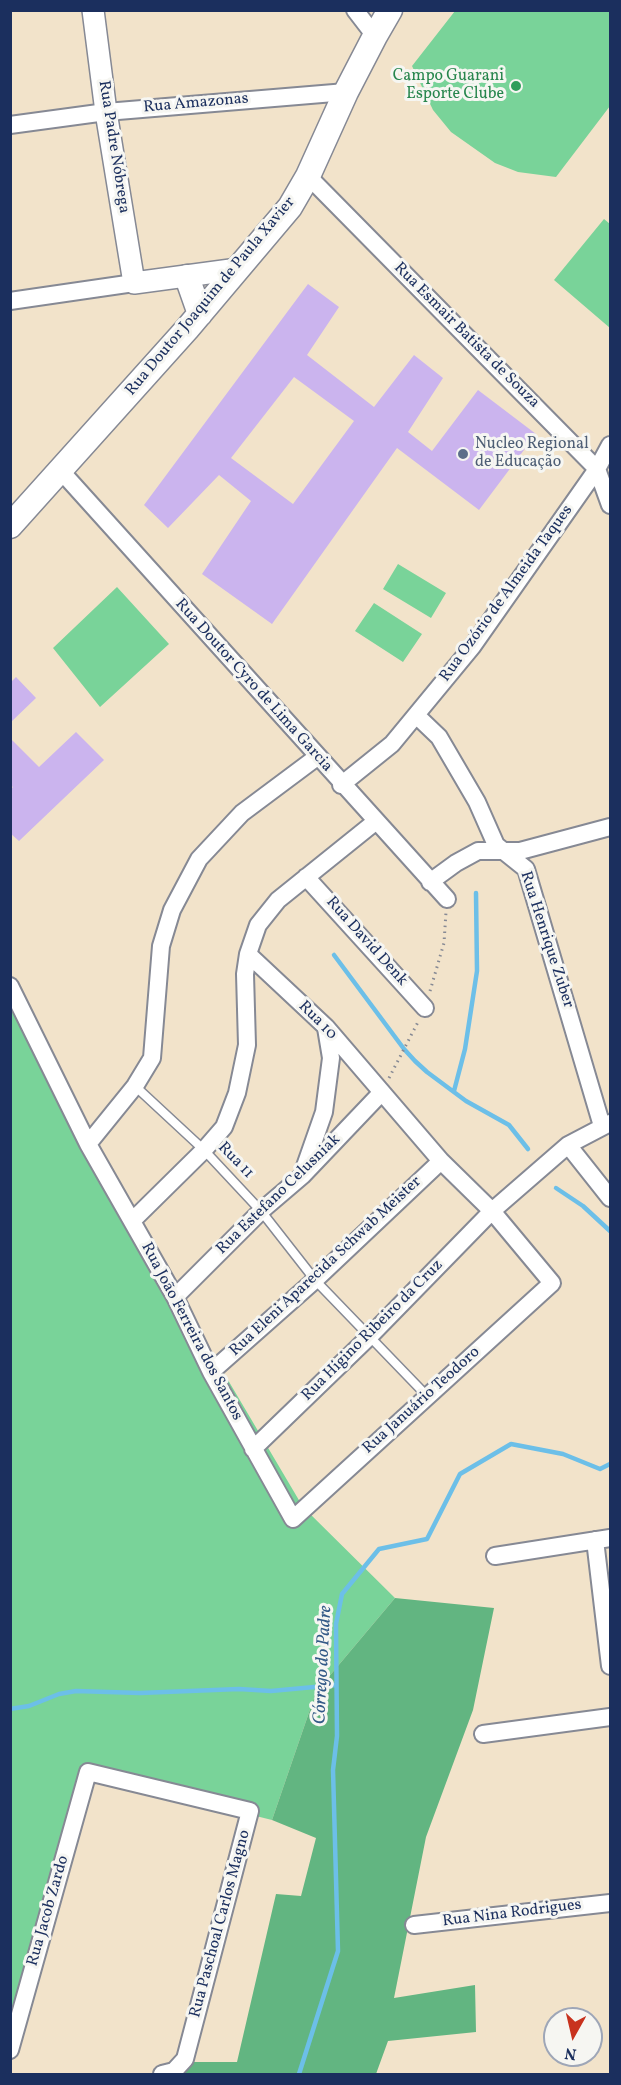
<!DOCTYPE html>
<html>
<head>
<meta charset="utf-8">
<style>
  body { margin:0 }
  #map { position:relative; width:621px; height:2085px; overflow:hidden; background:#f2e3ca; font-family:Vollkorn,serif }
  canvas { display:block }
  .frame { position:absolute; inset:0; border:12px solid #1b2f5e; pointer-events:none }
  .north { position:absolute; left:543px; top:2007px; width:60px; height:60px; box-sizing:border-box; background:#f6f6f2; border:2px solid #9ea6b7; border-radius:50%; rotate:188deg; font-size:16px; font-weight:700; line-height:24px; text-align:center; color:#1b2f5e }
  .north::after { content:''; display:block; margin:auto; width:21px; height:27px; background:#c8321e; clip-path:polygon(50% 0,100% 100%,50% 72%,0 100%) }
</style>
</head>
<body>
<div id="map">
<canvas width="621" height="2085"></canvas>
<div class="frame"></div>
<div class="north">N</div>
</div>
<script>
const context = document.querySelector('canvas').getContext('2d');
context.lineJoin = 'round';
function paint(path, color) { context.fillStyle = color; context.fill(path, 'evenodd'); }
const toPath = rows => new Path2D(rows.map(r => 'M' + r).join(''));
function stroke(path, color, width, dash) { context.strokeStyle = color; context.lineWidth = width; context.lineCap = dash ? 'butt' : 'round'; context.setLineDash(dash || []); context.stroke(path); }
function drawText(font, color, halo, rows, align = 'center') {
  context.font = font + ' Vollkorn,serif'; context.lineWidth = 6; context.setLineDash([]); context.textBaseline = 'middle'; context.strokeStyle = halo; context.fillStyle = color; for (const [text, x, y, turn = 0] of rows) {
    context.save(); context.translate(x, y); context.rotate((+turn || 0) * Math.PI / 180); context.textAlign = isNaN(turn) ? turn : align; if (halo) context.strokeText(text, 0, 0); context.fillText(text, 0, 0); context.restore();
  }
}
const green = toPath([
  [455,11,610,11,610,106,556,177,518,172,495,163,451,132,433,110,412,66],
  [604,219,610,224,610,328,554,280],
  [398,564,446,593,431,618,383,589],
  [117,587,169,644,100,707,53,648],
  [374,603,422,634,403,662,355,631],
  [11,1004,85,1138,303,1507,395,1598,316,1692,272,1820,87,1774,11,2064]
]);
const forest = toPath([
  [395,1598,494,1608,473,1710,426,1837,394,1998,475,1985,476,2032,388,2041,376,2074,179,2074,176,2062,237,2062,276,1894,301,1896,316,1838,272,1820,316,1692]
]);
const stream = toPath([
  [334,955,404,1049,415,1061,427,1072,466,1101,509,1125,528,1149],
  [454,1091,465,1049,477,971,476,893],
  [556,1188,583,1206,610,1231],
  [10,1709,29,1706,59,1694,76,1691,140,1693,239,1689,271,1691,336,1685],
  [299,2074,338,1951,333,1770,337,1736,336,1624,342,1594,379,1549,427,1539,460,1474,511,1444,563,1454,600,1469,610,1464]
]);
const building = toPath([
  [308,284,339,307,307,355,374,407,414,355,443,378,408,432,432,451,478,390,536,434,479,510,397,448,272,624,202,574,251,501,219,475,168,528,144,505],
  [294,377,354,421,293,504,231,458],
  [16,677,36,698,10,723,10,683],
  [76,732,104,760,19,841,10,833,10,790,13,787,10,785,10,738,39,767]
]);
const path = toPath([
  [430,991,444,943,446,912],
  [389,1078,418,1022]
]);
const service = toPath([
  [135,1086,204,1150,261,1211,315,1280,427,1396]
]);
const minor = toPath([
  [355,10,375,36],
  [10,125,106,112,346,92],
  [308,176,597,469,610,505],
  [10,301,134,283],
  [61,471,447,899],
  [416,715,439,737,477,802,496,845,526,869,602,1126],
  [341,785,392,744,472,647,597,469,610,445],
  [306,877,425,1008],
  [430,882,456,863,478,851,520,851,610,827],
  [10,986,88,1144,175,1297,211,1372,293,1519,552,1283,492,1211,441,1161,326,1027,248,954],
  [88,1144,135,1086,152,1058,161,946,172,910,199,859,242,813,317,757],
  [568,1145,610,1198],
  [304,1169,324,1112,331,1058,326,1028],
  [132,1221,204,1150,224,1127,237,1093,247,1045,245,974,248,954,258,925,278,900,375,822],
  [175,1297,261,1211,302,1176,382,1092],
  [211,1372,315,1280,441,1161],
  [253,1449,370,1336,492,1211,568,1145,610,1123],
  [595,1540,610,1666],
  [495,1556,610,1538],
  [483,1734,610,1717],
  [414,1925,610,1903],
  [10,2050,88,1772,250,1811,185,2059,174,2071,162,2074]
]);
const tertiary = toPath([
  [93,10,106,112,134,283,238,269]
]);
const secondary = toPath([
  [187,277,200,314],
  [10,526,187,329,290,207,308,176,346,92,375,36,390,10]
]);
const markers = [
  [516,86,6,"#2e9e5b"],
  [463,454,6,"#5c6f8a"]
];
const leisureNames = [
  ["Campo Guarani",504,77],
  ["Esporte Clube",504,95]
];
const streetNames = [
  ["Rua Amazonas",196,104,-5],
  ["Rua Padre Nóbrega",113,147,81],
  ["Rua Doutor Joaquim de Paula Xavier",211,297,-50],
  ["Rua Esmair Batista de Souza",466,336,45],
  ["Rua Ozório de Almeida Taques",507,594,-54],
  ["Rua Doutor Cyro de Lima Garcia",253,686,48],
  ["Rua Henrique Zuber",546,940,72],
  ["Rua David Denk",366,942,48],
  ["Rua 10",317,1021,45],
  ["Rua 11",235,1161,46],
  ["Rua Estefano Celusniak",279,1195,-44],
  ["Rua Eleni Aparecida Schwab Meister",326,1267,-43],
  ["Rua Higino Ribeiro da Cruz",373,1331,-45],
  ["Rua João Ferreira dos Santos",191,1332,62],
  ["Rua Januário Teodoro",422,1401,-42],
  ["Rua Jacob Zardo",49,1911,-74],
  ["Rua Nina Rodrigues",512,1914,-7],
  ["Rua Paschoal Carlos Magno",221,1924,-75]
];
const serviceNames = [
  ["Nucleo Regional",475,445],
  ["de Educação",475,463]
];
const waterNames = [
  ["Córrego do Padre",324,1665,-87]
];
paint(green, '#79d399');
paint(forest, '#62b581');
stroke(stream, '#6cbfe8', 4.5);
paint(building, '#cbb4ee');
stroke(service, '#868994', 11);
stroke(minor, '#868994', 20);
stroke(tertiary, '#868994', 24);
stroke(secondary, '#868994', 27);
stroke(path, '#868994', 3, [1.5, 4.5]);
stroke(service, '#fff', 8);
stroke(minor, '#fff', 16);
stroke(tertiary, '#fff', 21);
stroke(secondary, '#fff', 24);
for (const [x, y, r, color] of markers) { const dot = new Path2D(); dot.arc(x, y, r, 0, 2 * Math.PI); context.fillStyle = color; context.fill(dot); stroke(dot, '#f6f6f2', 2); }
drawText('16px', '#27864d', '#f6f6f2', leisureNames, 'right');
drawText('16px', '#1b2f5e', '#f6f6f2', streetNames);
drawText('16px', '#4e5e75', '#f6f6f2', serviceNames, 'left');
drawText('italic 18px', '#335a87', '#f6f6f2', waterNames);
</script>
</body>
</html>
